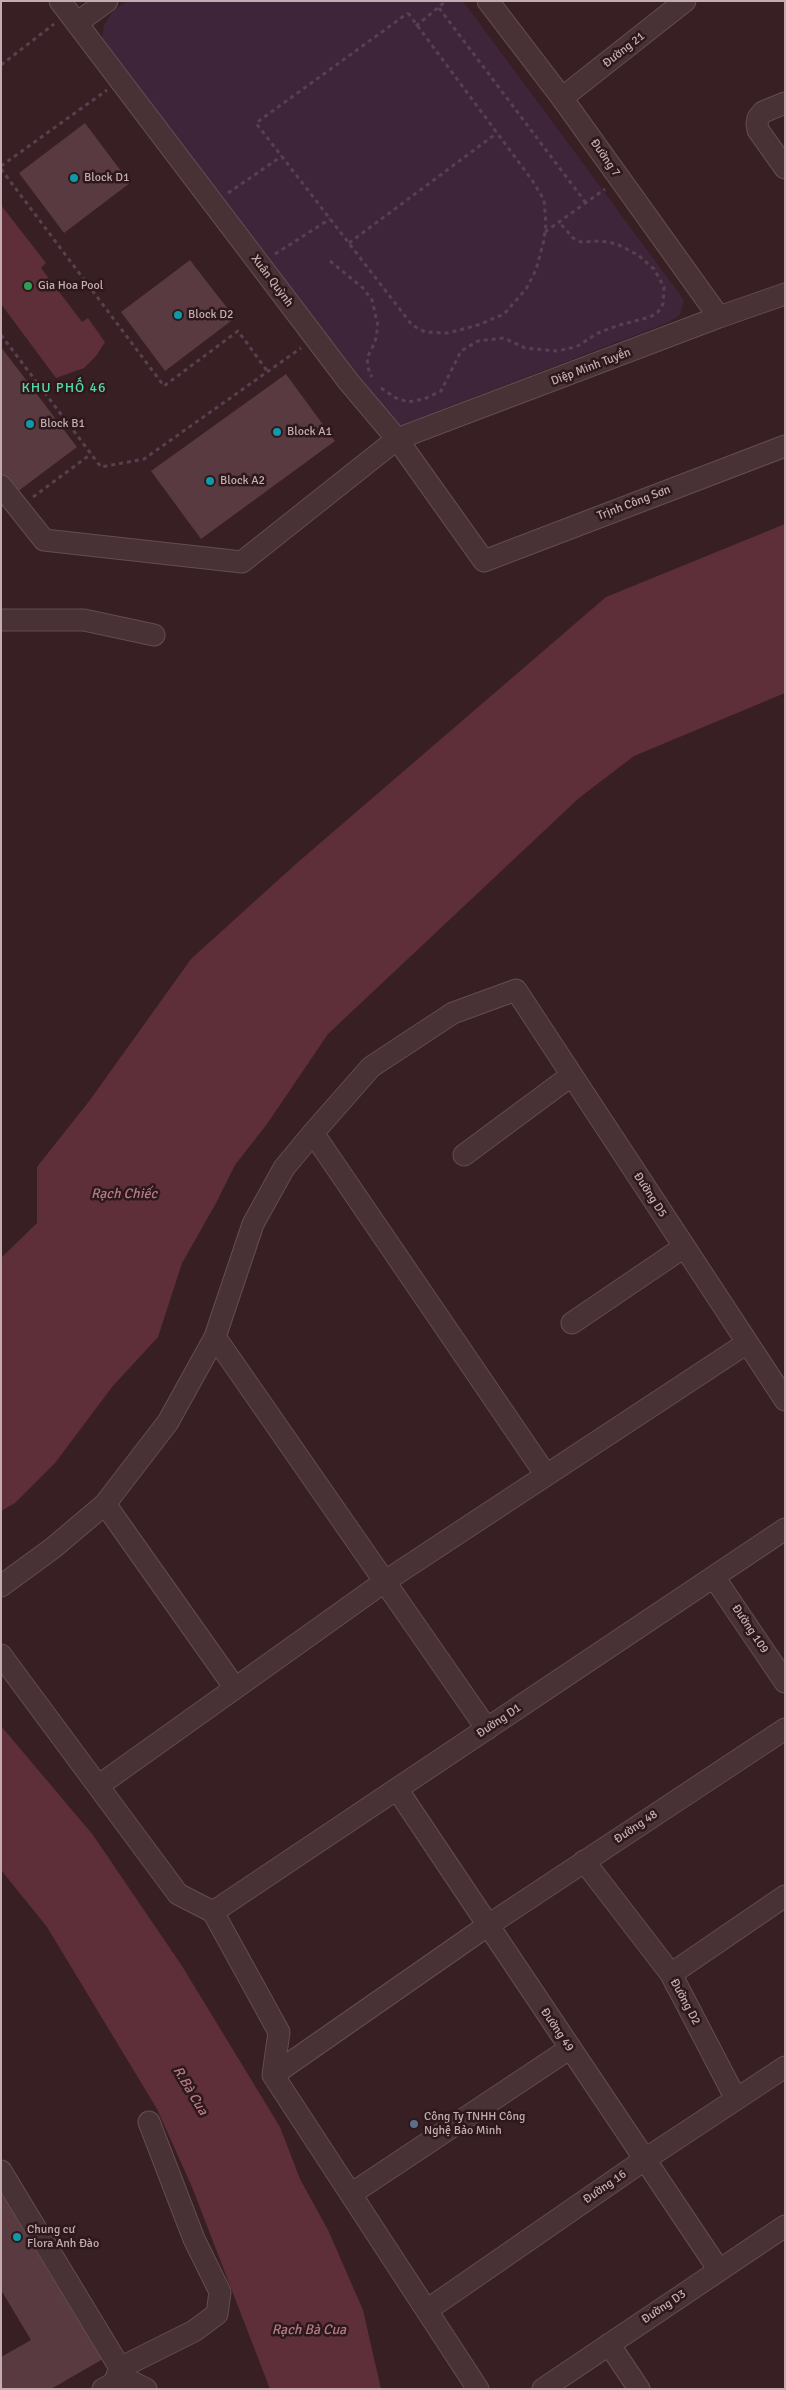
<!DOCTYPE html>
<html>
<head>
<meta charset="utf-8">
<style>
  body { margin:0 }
  #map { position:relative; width:786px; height:2390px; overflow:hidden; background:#381f24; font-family:Signika,sans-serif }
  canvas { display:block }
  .frame { position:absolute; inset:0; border:2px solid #c5acb0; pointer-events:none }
</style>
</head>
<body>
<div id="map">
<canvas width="786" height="2390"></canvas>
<div class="frame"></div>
</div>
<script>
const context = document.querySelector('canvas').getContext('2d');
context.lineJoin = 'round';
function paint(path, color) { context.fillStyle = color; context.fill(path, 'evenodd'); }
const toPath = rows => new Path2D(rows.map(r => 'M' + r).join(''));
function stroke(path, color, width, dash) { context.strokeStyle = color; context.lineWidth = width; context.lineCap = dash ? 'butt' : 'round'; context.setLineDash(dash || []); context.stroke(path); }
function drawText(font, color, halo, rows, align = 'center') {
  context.font = font + ' Signika,sans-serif'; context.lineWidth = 5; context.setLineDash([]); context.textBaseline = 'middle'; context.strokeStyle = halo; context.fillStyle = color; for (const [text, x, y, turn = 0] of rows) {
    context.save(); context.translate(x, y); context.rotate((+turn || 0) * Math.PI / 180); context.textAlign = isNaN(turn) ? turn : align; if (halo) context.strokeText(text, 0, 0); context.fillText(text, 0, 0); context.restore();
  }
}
const green = toPath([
  [127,1,463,1,684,300,680,315,667,323,401,425,387,421,375,410,102,38,104,25,114,10]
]);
const water = toPath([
  [1,205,46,263,41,268,82,322,88,318,105,342,96,356,84,368,56,378,1,304],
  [785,524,785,693,634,756,579,798,328,1034,267,1124,235,1165,215,1205,182,1263,158,1337,112,1387,55,1463,15,1503,1,1511,1,1258,37,1223,37,1167,90,1100,191,959,297,863,606,597],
  [1,1726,93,1835,182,1966,280,2127,300,2179,328,2230,363,2310,381,2389,270,2389,192,2187,157,2109,47,1927,1,1870]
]);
const building = toPath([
  [85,123,130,183,64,233,19,173],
  [190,260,235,318,165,371,121,312],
  [1,347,77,447,13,495,1,479],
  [286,374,335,441,201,539,151,471],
  [1,2185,103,2359,51,2389,1,2389,1,2357,31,2340,1,2290]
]);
const path = toPath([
  [439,8,586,203],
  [408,13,532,180,544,200,546,223,544,240,536,270,526,289,504,314,478,325,448,333,425,332,412,325,256,123,408,13],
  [416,26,446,1],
  [1,65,54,24],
  [1,166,107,90],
  [1,169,164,386,238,331,268,372],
  [228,193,282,156],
  [545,232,605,189],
  [349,243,497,133],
  [275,254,330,219],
  [330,261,363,288,372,300,378,326,375,342,367,358,369,372,372,377],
  [1,335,101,467,144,459,301,348],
  [381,388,396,398,408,402,424,399,441,391,461,351,478,341,504,338,525,348,557,351,576,347,598,333,619,325,650,317,658,312,663,304,664,287,654,269,638,255,617,244,601,241,581,242,573,238,559,222],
  [33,497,91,454]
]);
const minor = toPath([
  [60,1,348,381,397,439,484,561,785,446],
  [488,1,562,98,719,317],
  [77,23,107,1],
  [562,98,685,1],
  [785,103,763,112,758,118,757,124,758,130,785,168],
  [1,486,44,540,242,562,397,439,719,317,785,294],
  [1,620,84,620,154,635],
  [313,1133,546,1475],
  [464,1155,572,1075],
  [572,1323,684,1247],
  [215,1337,487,1729],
  [105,1504,235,1688],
  [714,1577,785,1682],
  [1,1586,53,1548,105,1504,168,1422,215,1337,253,1224,284,1168,313,1133,371,1067,453,1013,516,990,785,1400],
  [1,1655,178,1894,213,1912,279,2032,273,2075,478,2389],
  [98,1786,384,1582,747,1343],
  [397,1789,719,2270],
  [584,1861,671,1974,736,2099],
  [213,1912,785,1529],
  [677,1986,671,1974,785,1896],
  [273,2075,487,1926,785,1729],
  [1,2171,120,2368,114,2383],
  [351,2194,569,2049],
  [427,2310,644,2160,785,2067],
  [609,2344,639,2389],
  [120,2368,194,2331,217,2314,220,2292,194,2239,149,2122],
  [103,2389,114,2383,132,2382,146,2389],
  [543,2389,785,2226]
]);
const markers = [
  [74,178,5,"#0f9aa8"],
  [28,286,5,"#2e9e5b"],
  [178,315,5,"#0f9aa8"],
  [30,424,5,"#0f9aa8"],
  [277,432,5,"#0f9aa8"],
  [210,481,5,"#0f9aa8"],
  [414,2124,5,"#5c6f8a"],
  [17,2237,5,"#0f9aa8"]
];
const streetNames = [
  ["Đường 21",624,50,-38],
  ["Đường 7",605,158,55],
  ["Xuân Quỳnh",272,281,53],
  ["Diệp Minh Tuyền",591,367,-21],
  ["Trịnh Công Sơn",634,503,-21],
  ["Đường D5",650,1195,57],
  ["Đường 109",750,1629,56],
  ["Đường D1",499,1721,-34],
  ["Đường 48",636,1827,-34],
  ["Đường D2",685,2002,62],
  ["Đường 49",557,2030,56],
  ["Đường 16",605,2187,-35],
  ["Đường D3",664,2307,-34]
];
const poiNames = [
  ["Block D1",84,178],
  ["Gia Hoa Pool",38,286],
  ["Block D2",188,315],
  ["Block B1",40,424],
  ["Block A1",287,432],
  ["Block A2",220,481],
  ["Công Ty TNHH Công",424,2117],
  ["Nghệ Bảo Minh",424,2131],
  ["Chung cư",27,2230],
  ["Flora Anh Đào",27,2244]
];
const neighbourhoodNames = [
  ["KHU PHỐ 46",64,388]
];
const waterNames = [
  ["Rạch Chiếc",124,1194],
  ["R.Bà Cua",190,2091,59],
  ["Rạch Bà Cua",309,2330]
];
paint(green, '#3e2539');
paint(water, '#5e2f39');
paint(building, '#583a40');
stroke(minor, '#634d51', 23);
stroke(path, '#594050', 3, [4, 4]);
stroke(minor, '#483236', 21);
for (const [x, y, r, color] of markers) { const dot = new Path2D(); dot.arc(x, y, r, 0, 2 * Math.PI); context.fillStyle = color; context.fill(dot); stroke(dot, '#2d181c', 2); }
drawText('12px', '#c5acb0', '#2d181c', streetNames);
drawText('12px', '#c5acb0', '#2d181c', poiNames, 'left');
context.letterSpacing = '1px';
drawText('14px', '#53d9ab', '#2d181c', neighbourhoodNames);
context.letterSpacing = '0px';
drawText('italic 14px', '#b47a86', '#2d181c', waterNames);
</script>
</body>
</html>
